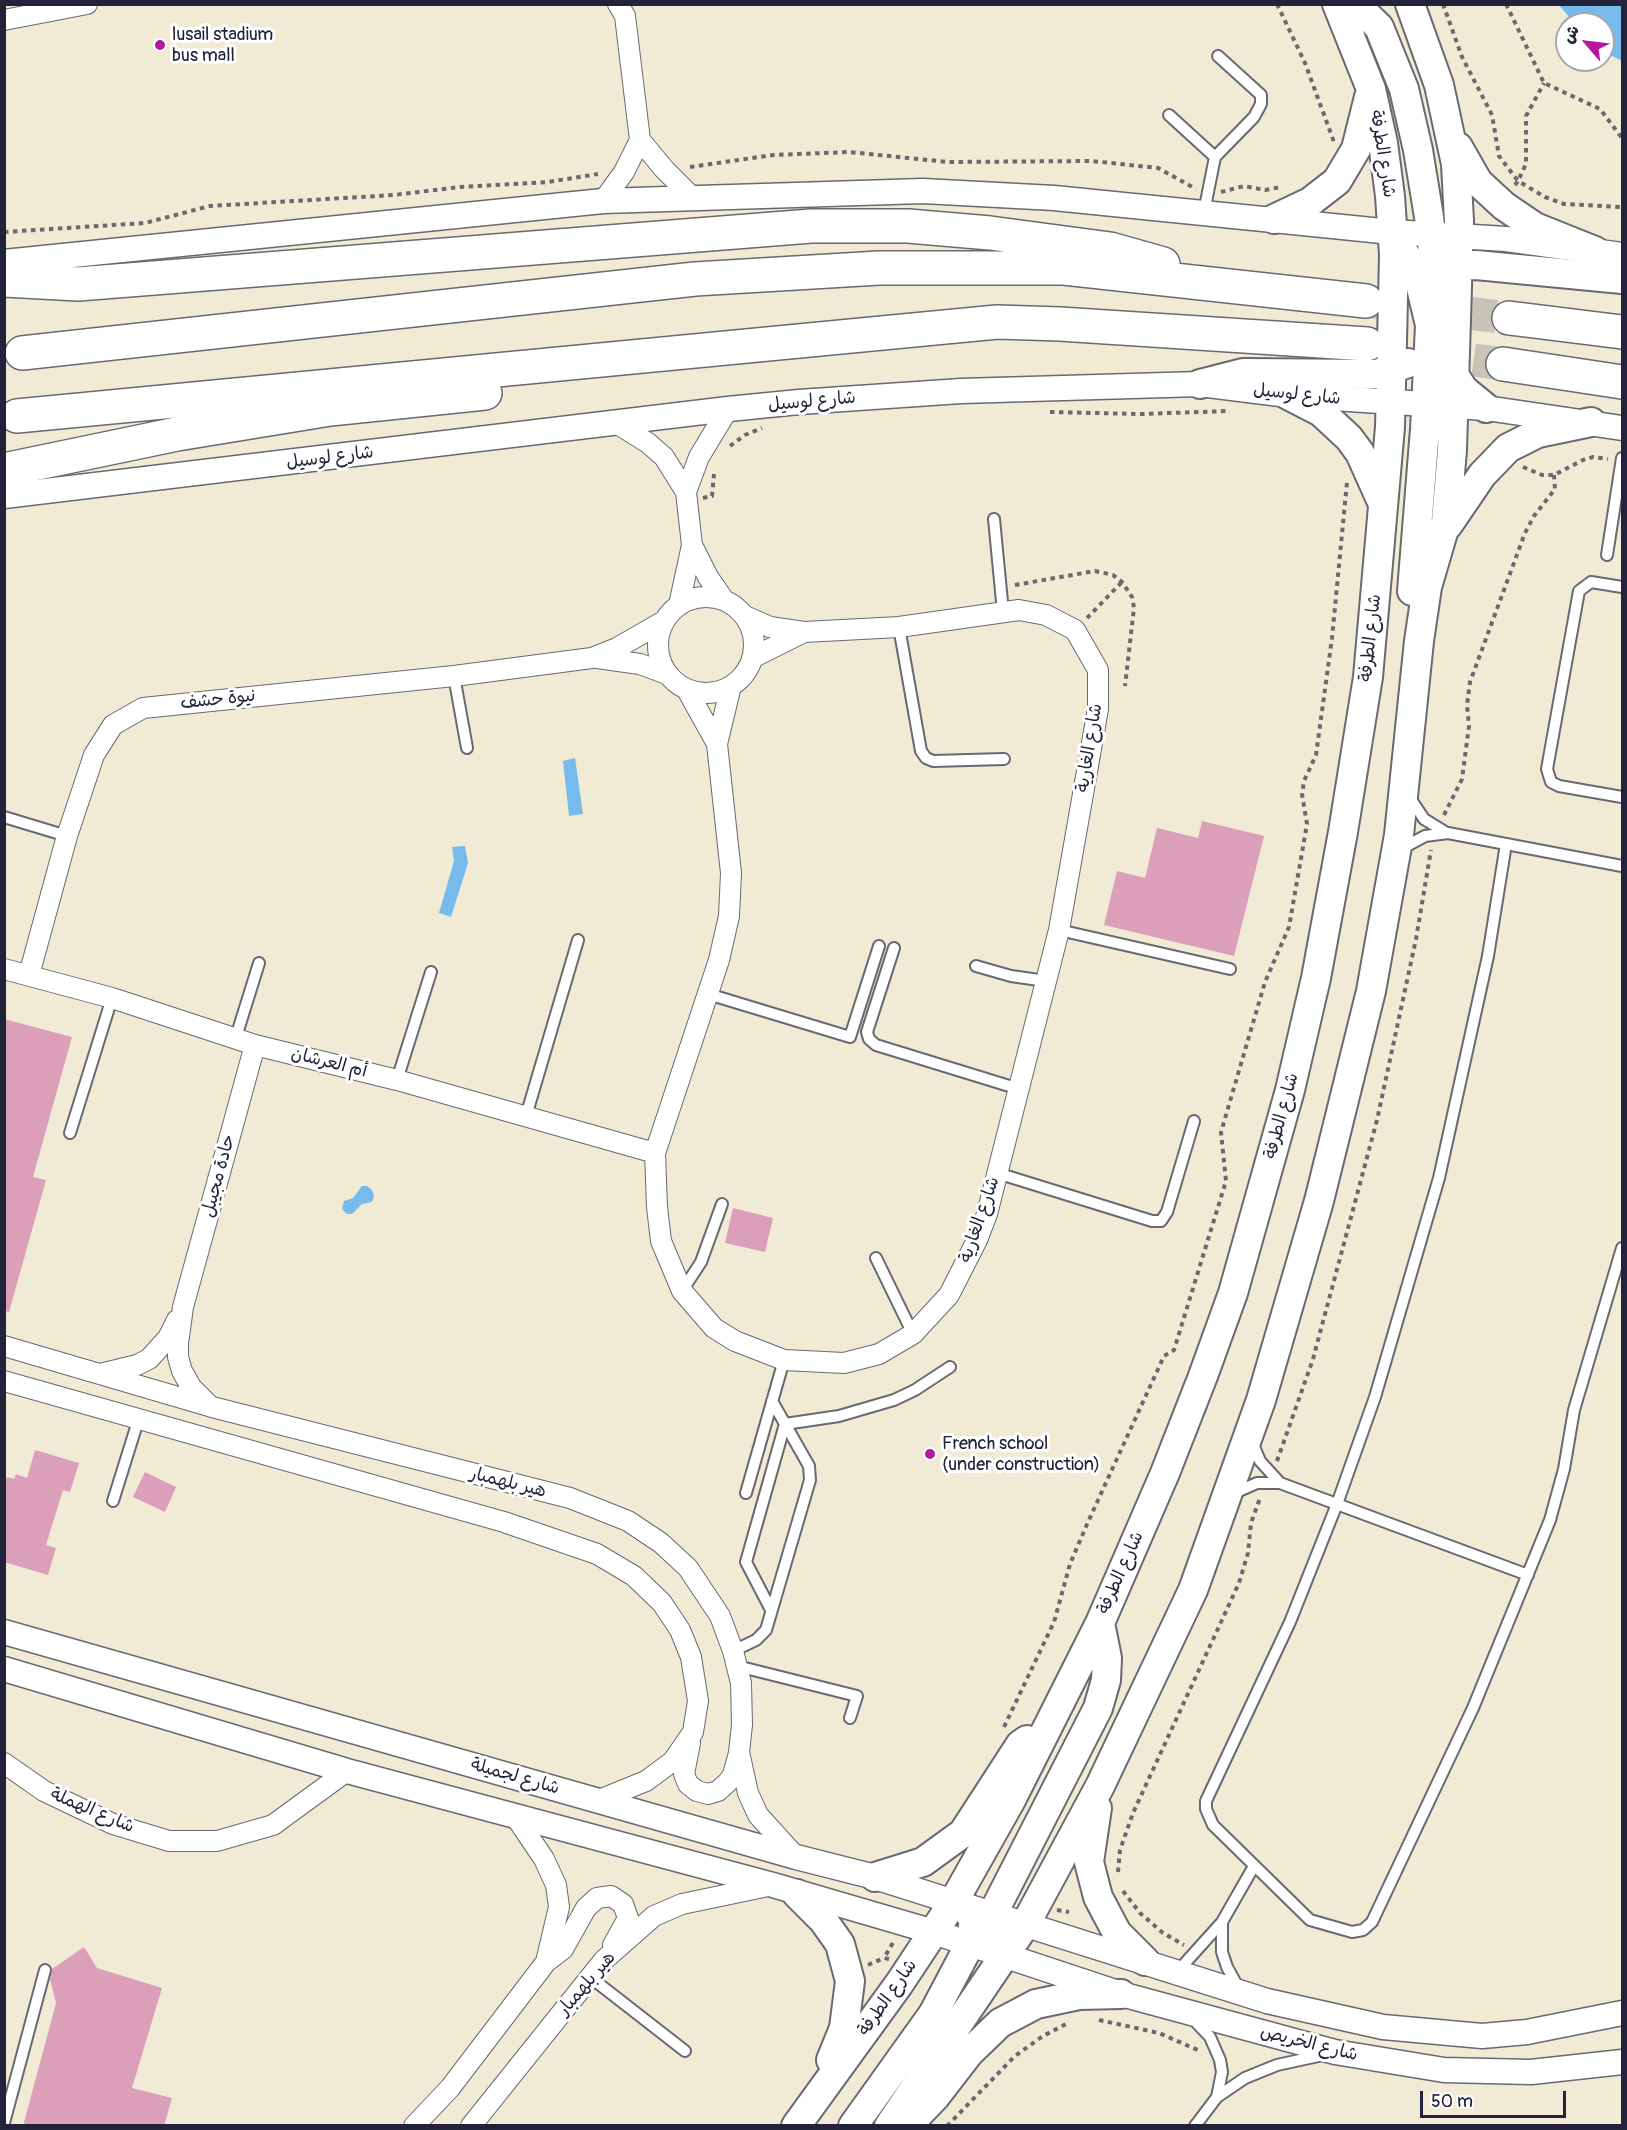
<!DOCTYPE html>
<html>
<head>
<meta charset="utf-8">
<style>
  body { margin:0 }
  #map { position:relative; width:1627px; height:2130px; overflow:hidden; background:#f1ebd6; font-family:Pangolin,"Playpen Sans Arabic",sans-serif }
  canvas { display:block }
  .frame { position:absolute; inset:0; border:6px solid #22223b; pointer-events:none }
  .north { position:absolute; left:1555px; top:12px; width:60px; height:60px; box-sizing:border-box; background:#fff; border:2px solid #a7a7b1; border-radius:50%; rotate:298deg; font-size:16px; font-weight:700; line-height:24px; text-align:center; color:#22223b }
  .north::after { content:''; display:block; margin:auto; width:21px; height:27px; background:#b5179e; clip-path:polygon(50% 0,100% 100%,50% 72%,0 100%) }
  .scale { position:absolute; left:1420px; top:2091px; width:146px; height:27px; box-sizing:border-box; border:3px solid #22223b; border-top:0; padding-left:8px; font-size:18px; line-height:21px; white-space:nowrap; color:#22223b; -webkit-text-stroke:4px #fff; paint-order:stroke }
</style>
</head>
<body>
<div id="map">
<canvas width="1627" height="2130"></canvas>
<div class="frame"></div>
<div class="north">ش</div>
<div class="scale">50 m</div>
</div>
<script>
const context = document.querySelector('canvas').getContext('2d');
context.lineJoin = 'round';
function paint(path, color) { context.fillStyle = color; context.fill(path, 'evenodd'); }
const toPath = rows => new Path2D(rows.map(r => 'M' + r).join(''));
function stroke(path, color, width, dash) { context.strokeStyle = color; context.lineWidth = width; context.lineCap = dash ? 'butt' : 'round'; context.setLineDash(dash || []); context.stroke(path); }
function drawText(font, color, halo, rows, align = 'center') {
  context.font = font + ' Pangolin,"Playpen Sans Arabic",sans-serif'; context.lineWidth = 6; context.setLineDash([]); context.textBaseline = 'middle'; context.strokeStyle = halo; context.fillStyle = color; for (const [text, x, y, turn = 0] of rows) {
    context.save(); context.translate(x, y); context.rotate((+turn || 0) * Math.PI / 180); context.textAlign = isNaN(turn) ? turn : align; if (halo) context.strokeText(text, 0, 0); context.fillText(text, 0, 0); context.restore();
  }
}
const water = toPath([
  [1559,5,1622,5,1622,61,1603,51,1603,24,1575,24],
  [575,758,583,814,569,816,563,761],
  [465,846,468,863,451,917,439,913,454,861,452,847],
  [362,1186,367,1186,372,1190,374,1196,372,1202,362,1204,352,1214,347,1214,342,1209,344,1201,353,1198]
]);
const building = toPath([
  [1202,821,1264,836,1234,956,1104,925,1117,871,1145,878,1157,828,1198,838],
  [4,1019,72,1037,33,1177,46,1180,9,1312,4,1311],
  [733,1208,773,1218,765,1252,725,1243],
  [35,1450,79,1463,70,1492,63,1490,46,1545,56,1548,48,1575,4,1562,4,1485,7,1477,14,1479,16,1474,27,1478],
  [145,1472,176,1487,165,1512,133,1497],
  [84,1947,97,1968,162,1988,132,2088,172,2098,164,2126,23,2126,56,2003,50,1979,52,1969]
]);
const trunkTunnel = toPath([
  [1366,301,1509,318],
  [1425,353,1503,364]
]);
const path = toPath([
  [1277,4,1305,63,1334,142],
  [1443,4,1462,57,1492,115,1499,156,1518,181,1526,164,1526,116,1544,83],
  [1506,4,1544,83,1600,109,1622,138],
  [690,167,773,155,849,152,948,162,1092,161,1158,168,1196,189],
  [1515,185,1518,181,1545,197,1564,204,1622,207],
  [1221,192,1244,186,1265,190,1281,187],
  [4,232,145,223,210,206,394,195,460,187,548,182,598,174],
  [1050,412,1141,414,1229,411],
  [730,446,745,435,762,428],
  [1523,467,1542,475,1554,475,1583,460,1593,457,1608,459],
  [703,498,712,496,714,474],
  [1015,585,1095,571,1113,575,1122,582,1132,597,1134,608,1125,686],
  [1087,618,1122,582],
  [1444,815,1462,779,1469,726,1467,705,1470,682,1525,533,1534,516,1555,489,1554,475],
  [1277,1461,1313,1359,1377,1120,1416,939,1431,850],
  [1004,1727,1054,1622,1070,1564,1088,1522,1164,1356,1174,1350,1226,1181,1221,1132,1265,982,1289,927,1307,824,1302,794,1304,781,1316,755,1332,638,1347,482],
  [1118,1872,1120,1850,1133,1813,1239,1583,1248,1553,1251,1523,1260,1498],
  [1123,1891,1140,1913,1163,1933,1184,1945],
  [1057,1910,1069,1912],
  [889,1959,884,1958,894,1941],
  [868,1965,884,1958],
  [1099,2020,1159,2033,1200,2051],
  [947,2126,1015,2056,1043,2036,1068,2023]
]);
const service = toPath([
  [1169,115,1215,157,1254,117,1261,104,1261,95,1218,56],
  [1204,212,1215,157],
  [994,519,1003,612],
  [1607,555,1622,458],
  [1622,587,1591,582,1579,591,1547,769,1551,782,1559,786,1622,797],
  [899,627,921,751,926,758,933,761,1004,759],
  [454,676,467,748],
  [1410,798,1424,819,1445,832],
  [4,817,67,836],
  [1506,844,1488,956,1439,1178,1375,1397,1337,1504,1290,1622,1206,1801,1206,1809,1213,1825,1310,1920,1352,1932,1363,1930,1372,1922,1473,1708,1550,1520,1564,1469,1574,1410,1622,1248],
  [1401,849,1425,836,1448,833,1622,866],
  [1059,930,1230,969],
  [894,948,867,1032,869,1039,876,1045,1019,1089],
  [976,966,1011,976,1046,981],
  [708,994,850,1037,879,946],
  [236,1037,259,963],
  [397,1080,431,972],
  [526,1116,578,940],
  [70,1133,112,998],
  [997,1173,1152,1221,1161,1221,1167,1212,1194,1121],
  [876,1258,913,1334],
  [682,1291,701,1262,722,1204],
  [1252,1442,1260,1461,1280,1483],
  [746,1493,784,1360],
  [1232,1494,1257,1483,1280,1483,1528,1575],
  [113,1501,138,1421],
  [771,1610,746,1562,785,1424,839,1416,894,1400,915,1390,950,1367],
  [733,1651,756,1640,766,1630,810,1480,809,1466,772,1401],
  [737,1666,857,1696,850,1718],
  [1222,1922,1222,1952,1227,1967,1239,1989],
  [1177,1972,1222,1922,1254,1866],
  [590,1977,685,2051],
  [1194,2020,1210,2037,1220,2060,1222,2072,1217,2097],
  [4,2123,45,1970],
  [1195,2126,1217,2097,1245,2078,1277,2065,1323,2055]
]);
const minor = toPath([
  [618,4,625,16,640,140,664,169,691,196],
  [4,20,87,4],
  [603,201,624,172,640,140],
  [616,423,648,443,664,457,686,492],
  '658 645a48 48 0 1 1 96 0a48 48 0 1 1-96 0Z',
  [724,600,708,577,692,545,686,492,699,457,728,409],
  [679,605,692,545],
  [597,658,640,664,667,674],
  [752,658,804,632],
  [731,686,717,744,731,873,729,916,719,960,655,1153,657,1207,661,1241,682,1291,714,1328,735,1341,784,1360,844,1363,879,1354,913,1334,949,1295,977,1240,987,1214,1059,930,1098,709,1098,670,1075,630,1046,615,1019,610,899,627,804,632,770,627,745,616],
  [687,690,717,744],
  [4,969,112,998,255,1045,397,1080,655,1153],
  [29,975,67,836,94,755,113,725,143,708,454,676,592,658,617,648,664,621],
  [4,1346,212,1407,570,1498,628,1521,661,1543,688,1568,720,1616,733,1651,741,1683,742,1725,739,1752,748,1793,758,1815,796,1857],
  [100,1374,137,1365,149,1359,168,1338,177,1320],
  [4,1381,504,1522,597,1554,634,1576,662,1603,680,1630,691,1657,698,1701,693,1732,673,1761,646,1781,599,1800],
  [209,1405,191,1387,182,1371,178,1357,178,1344,183,1307,255,1045],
  [690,1743,684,1774,688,1784,697,1791,708,1794,718,1791,727,1783,733,1775,739,1753],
  [4,1763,44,1791,113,1824,169,1841,217,1841,273,1825,347,1771],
  [546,1962,563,1949,586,1908,597,1898,611,1896,623,1904,628,1918,613,1945],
  [414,2126,450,2088,546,1962,559,1907,556,1885,544,1859,515,1816],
  [471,2126,604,1960,654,1916,682,1904,773,1885]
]);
const tertiary = toPath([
  [4,262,603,201,923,191,1054,198,1392,232,1506,239,1622,255],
  [4,496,728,409,799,402,961,391,1200,384,1288,395,1486,408,1622,428],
  [4,1632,796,1857,875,1877,1267,2001,1383,2027,1482,2036,1527,2032,1622,2013],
  [4,1669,347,1771,773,1885,934,1932,1121,1994,1335,2052,1444,2070,1531,2072,1622,2062]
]);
const secondary = toPath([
  [1355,4,1379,27,1404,89,1418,150,1429,217,1439,302],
  [1458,147,1478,182,1504,206,1535,227,1595,251],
  [1274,219,1310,202,1337,181,1356,149,1369,97],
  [1392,233,1418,275,1430,325,1425,429,1412,591],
  [1441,274,1458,266,1476,265,1622,279],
  [1449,368,1464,390,1486,408],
  [1200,384,1243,373,1377,374,1408,363],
  [1288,395,1321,412,1349,438,1360,453,1382,502],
  [1448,525,1482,475,1508,448,1538,433,1591,422],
  [1097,1808,1089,1862,1098,1897,1117,1933,1145,1961],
  [875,1877,923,1862,963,1833,1020,1745,1027,1740],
  [797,1894,823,1920,840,1944,850,1981,844,2028,831,2060],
  [1004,1956,996,1944,989,1921,1098,1708,1106,1680,1107,1658,1100,1623],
  [796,2126,899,1984,954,1901,1011,1800,1100,1623,1165,1473,1203,1376,1233,1293,1290,1090,1316,978,1343,832,1368,677,1390,427,1394,255,1390,196,1383,143,1371,89,1337,4],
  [853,2126,933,2014,970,1944,974,1921,968,1911,960,1905],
  [889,2126,1025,1925,1100,1786,1193,1590,1261,1400,1319,1201,1371,991,1399,835,1419,641,1427,587,1446,522,1452,450,1459,221,1456,164,1439,85,1410,4],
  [907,2126,935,2097,969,2053,1000,2023,1036,2004,1079,1995,1121,1994]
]);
const trunk = toPath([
  [4,280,78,284,811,226,908,226,990,233,1110,249,1163,264],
  [1509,318,1622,332],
  [22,353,695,279,879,268,1064,268,1366,301],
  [1503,364,1622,382],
  [17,416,997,322,1060,324,1367,344],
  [4,470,177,434,330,409,485,393]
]);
const markers = [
  [160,45,6,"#b5179e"],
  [930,1454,6,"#b5179e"]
];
const poiNames = [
  ["lusail stadium",172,35],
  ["bus mall",172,56],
  ["French school",942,1444],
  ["(under construction)",942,1465]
];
const streetNames = [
  ["شارع الطرفة",1382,154,81],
  ["شارع لوسيل",1297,395,6],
  ["شارع لوسيل",812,402,-5],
  ["شارع لوسيل",330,458,-7],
  ["شارع الطرفة",1371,638,-84],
  ["نيوة حشف",218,700,-6],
  ["شارع الغارية",1090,748,-81],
  ["أم العرشان",329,1063,14],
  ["شارع الطرفة",1282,1116,-75],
  ["حادة مجيبل",219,1176,-75],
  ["شارع الغارية",980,1220,-71],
  ["هير بلهمبار",508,1483,14],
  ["شارع الطرفة",1121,1573,-66],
  ["شارع لجميلة",515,1777,16],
  ["شارع الهملة",92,1811,23],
  ["هير بلهمبار",587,1984,-49],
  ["شارع الطرفة",888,1998,-55],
  ["شارع الخريص",1309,2044,14]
];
paint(water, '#76bbec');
paint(building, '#dc9fba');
stroke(trunkTunnel, '#c8c3b7', 33, [33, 16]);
stroke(service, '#6a6871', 14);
stroke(minor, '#6a6871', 22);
stroke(tertiary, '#6a6871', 27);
stroke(secondary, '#6a6871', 32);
stroke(trunk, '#6a6871', 36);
stroke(path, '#6a6871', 4, [4.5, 4.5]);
stroke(service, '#fff', 10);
stroke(minor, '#fff', 20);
stroke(tertiary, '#fff', 24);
stroke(secondary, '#fff', 28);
stroke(trunk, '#fff', 33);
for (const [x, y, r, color] of markers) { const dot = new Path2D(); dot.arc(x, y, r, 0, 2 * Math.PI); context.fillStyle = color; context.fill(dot); stroke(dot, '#fff', 2); }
drawText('18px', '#22223b', '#fff', poiNames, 'left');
drawText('18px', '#22223b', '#fff', streetNames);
</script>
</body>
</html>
